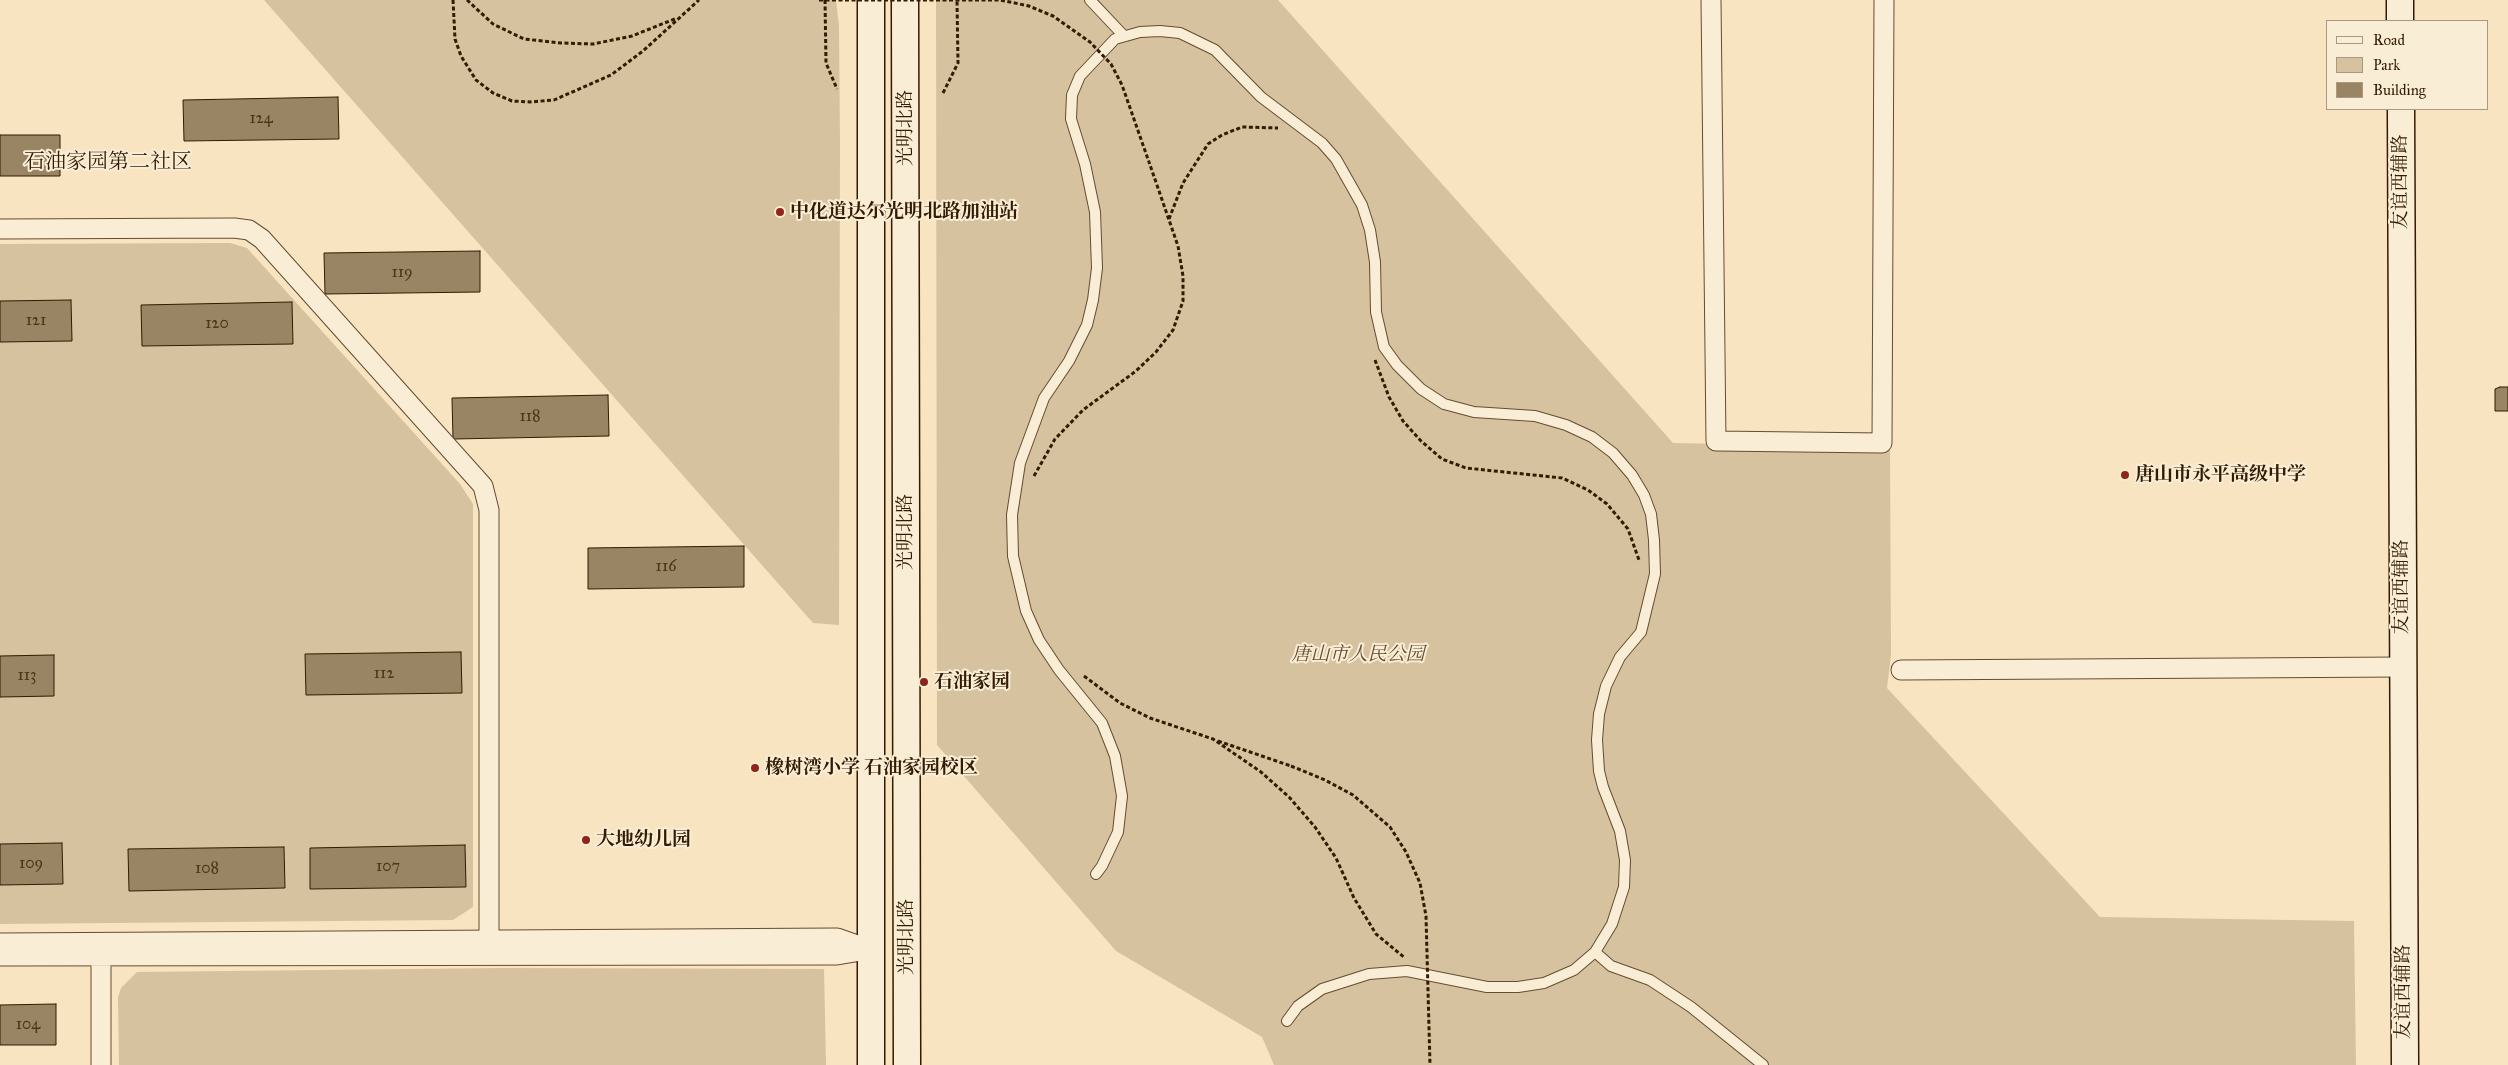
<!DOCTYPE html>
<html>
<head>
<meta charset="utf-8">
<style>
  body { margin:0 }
  #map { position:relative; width:2508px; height:1065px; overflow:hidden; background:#f8e4c0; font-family:"IM FELL Great Primer",serif }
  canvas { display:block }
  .legend { position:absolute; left:2326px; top:20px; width:162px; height:90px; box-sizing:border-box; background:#faedd6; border:1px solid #aa9980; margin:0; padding:6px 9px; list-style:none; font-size:15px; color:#321b00 }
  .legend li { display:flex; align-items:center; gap:10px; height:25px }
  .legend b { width:25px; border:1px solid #aa9980 }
</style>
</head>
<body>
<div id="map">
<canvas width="2508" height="1065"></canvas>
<ul class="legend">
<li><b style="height:6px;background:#faedd6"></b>Road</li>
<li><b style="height:14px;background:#d6c29f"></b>Park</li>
<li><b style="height:14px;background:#998464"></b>Building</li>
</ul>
</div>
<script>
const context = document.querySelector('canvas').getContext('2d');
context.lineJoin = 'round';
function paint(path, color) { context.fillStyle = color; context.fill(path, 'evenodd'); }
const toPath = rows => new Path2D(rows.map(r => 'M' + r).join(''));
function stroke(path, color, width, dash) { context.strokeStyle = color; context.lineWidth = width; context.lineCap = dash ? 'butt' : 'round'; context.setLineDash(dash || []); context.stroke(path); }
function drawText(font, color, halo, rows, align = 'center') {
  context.font = font + ' "IM FELL Great Primer","Noto Serif SC",serif'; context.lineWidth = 4; context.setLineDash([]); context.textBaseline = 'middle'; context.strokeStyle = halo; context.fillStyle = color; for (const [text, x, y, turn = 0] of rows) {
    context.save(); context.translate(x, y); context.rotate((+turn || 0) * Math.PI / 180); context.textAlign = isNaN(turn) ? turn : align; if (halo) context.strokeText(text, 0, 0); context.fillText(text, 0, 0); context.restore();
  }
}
const green = toPath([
  [264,0,836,0,839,26,840,144,839,625,813,623],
  [936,0,1278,0,1673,443,1890,447,1891,655,1887,688,2100,917,2354,921,2356,1065,1274,1065,1262,1037,1116,951,937,745],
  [230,243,247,248,460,484,473,504,473,907,453,920,0,924,0,244],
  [502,968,824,969,826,1065,119,1065,118,997,121,988,137,972]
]);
const building = toPath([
  [338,97,339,139,184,141,183,100,338,97],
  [0,135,60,135,60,176,0,176,0,135],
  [480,251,480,292,325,294,324,253,480,251],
  [71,300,72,341,0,342,0,301,71,300],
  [292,302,293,344,142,346,141,305,292,302],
  [2500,387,2508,387,2508,411,2495,411,2495,389,2500,387],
  [608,395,609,436,453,439,452,398,608,395],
  [744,546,744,587,588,589,588,548,744,546],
  [461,652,462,693,306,695,305,654,461,652],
  [54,655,54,696,0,697,0,656,54,655],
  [62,843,63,884,0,885,0,844,62,843],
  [465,845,466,887,310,889,310,848,465,845],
  [284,847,285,888,129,891,128,849,284,847],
  [56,1004,56,1045,0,1045,0,1005,56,1004]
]);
const path = toPath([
  [453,0,455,39,461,56,476,80,493,93,512,101,530,102,554,100,611,75,643,51,699,0],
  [467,0,493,24,524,39,561,43,593,44,632,36,677,18],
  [825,0,826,63,837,89],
  [943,93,958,63,957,0],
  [1169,219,1183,183,1208,144,1222,135,1242,127,1278,128],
  [1375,360,1389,397,1403,421,1421,441,1442,459,1466,468,1562,478,1588,490,1607,504,1628,529,1639,560],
  [1034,476,1055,439,1083,410,1136,371,1156,352,1173,330,1183,301,1183,276,1178,246,1149,162],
  [1084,676,1120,703,1150,718,1213,739,1261,772,1289,797,1315,827,1336,858,1354,898,1376,934,1405,958],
  [1218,741,1291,766]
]);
const lane = toPath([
  [1090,0,1124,36],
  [1096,874,1102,866,1118,832,1122,796,1115,756,1102,723,1059,670,1039,640,1026,611,1013,556,1012,515,1020,463,1044,398,1069,361,1087,325,1093,300,1097,268,1095,212,1085,164,1071,119,1072,95,1080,76,1115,39,1140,32,1160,31,1180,33,1215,50,1261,97,1322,143,1336,159,1362,205,1370,230,1375,262,1376,312,1384,347,1397,365,1421,389,1444,404,1474,412,1535,416,1566,425,1592,437,1613,453,1632,475,1644,495,1651,514,1654,540,1655,574,1641,632,1620,657,1606,686,1599,714,1597,740,1599,771,1603,787,1620,831,1625,860,1624,887,1612,924,1595,952,1574,970,1544,983,1518,987,1487,987,1407,971,1369,974,1322,989,1298,1006,1287,1021],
  [1595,952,1611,966,1650,980,1691,1007,1763,1065]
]);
const street = toPath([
  [1711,0,1716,441,1882,443,1884,0],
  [0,229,234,228,249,230,262,239,483,486,489,510,489,940],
  [1901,670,2402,667],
  [0,943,837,938,871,950],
  [101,943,101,1065],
  [0,956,837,955,867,950]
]);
const secondary = toPath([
  [905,0,907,1065],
  [2400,0,2400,21],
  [2401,109,2405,1065],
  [871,1065,871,0]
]);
const pathBridge = toPath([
  [819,0,1000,0,1029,6,1053,16,1090,42,1111,64,1122,85,1149,162],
  [1291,766,1325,780,1353,795,1390,827,1406,852,1420,883,1426,916,1430,1065]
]);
const markers = [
  [780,212,5,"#8f2418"],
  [2125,475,5,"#8f2418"],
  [924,682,5,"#8f2418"],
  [755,768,5,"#8f2418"],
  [586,840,5,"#8f2418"]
];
const numberNames = [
  ["124",261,119],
  ["119",402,273],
  ["121",36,321],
  ["120",217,324],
  ["118",530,417],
  ["116",666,567],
  ["112",384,674],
  ["113",27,676],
  ["109",31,864],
  ["107",388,867],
  ["108",207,869],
  ["104",28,1025]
];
const streetNames = [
  ["光明北路",906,128,-90],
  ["友谊西辅路",2401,182,-90],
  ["光明北路",906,532,-90],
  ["友谊西辅路",2402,587,-90],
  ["光明北路",907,937,-90],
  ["友谊西辅路",2404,992,-90]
];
const poiNames = [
  ["中化道达尔光明北路加油站",790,212],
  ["唐山市永平高级中学",2135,475],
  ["石油家园",934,682],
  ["橡树湾小学 石油家园校区",765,768],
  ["大地幼儿园",596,840]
];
const parkNames = [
  ["唐山市人民公园",1358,655]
];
const quarterNames = [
  ["石油家园第二社区",108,163]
];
paint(green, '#d6c29f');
paint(building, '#998464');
stroke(building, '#321b00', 1);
stroke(lane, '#644d30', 12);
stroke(street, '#644d30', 21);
stroke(secondary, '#321b00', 29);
stroke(path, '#321b00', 3, [4, 2.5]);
stroke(lane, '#faedd6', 10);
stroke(street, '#faedd6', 19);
stroke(secondary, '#faedd6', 26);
stroke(pathBridge, '#321b00', 3, [4, 2.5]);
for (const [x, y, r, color] of markers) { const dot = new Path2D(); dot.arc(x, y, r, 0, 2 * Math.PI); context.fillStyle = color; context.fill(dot); stroke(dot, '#faedd6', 2); }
drawText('16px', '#4c3519', null, numberNames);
drawText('19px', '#321b00', '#faedd6', streetNames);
drawText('bold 19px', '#321b00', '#faedd6', poiNames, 'left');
drawText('italic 19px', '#634d30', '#faedd6', parkNames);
drawText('21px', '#321b00', '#faedd6', quarterNames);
</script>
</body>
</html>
